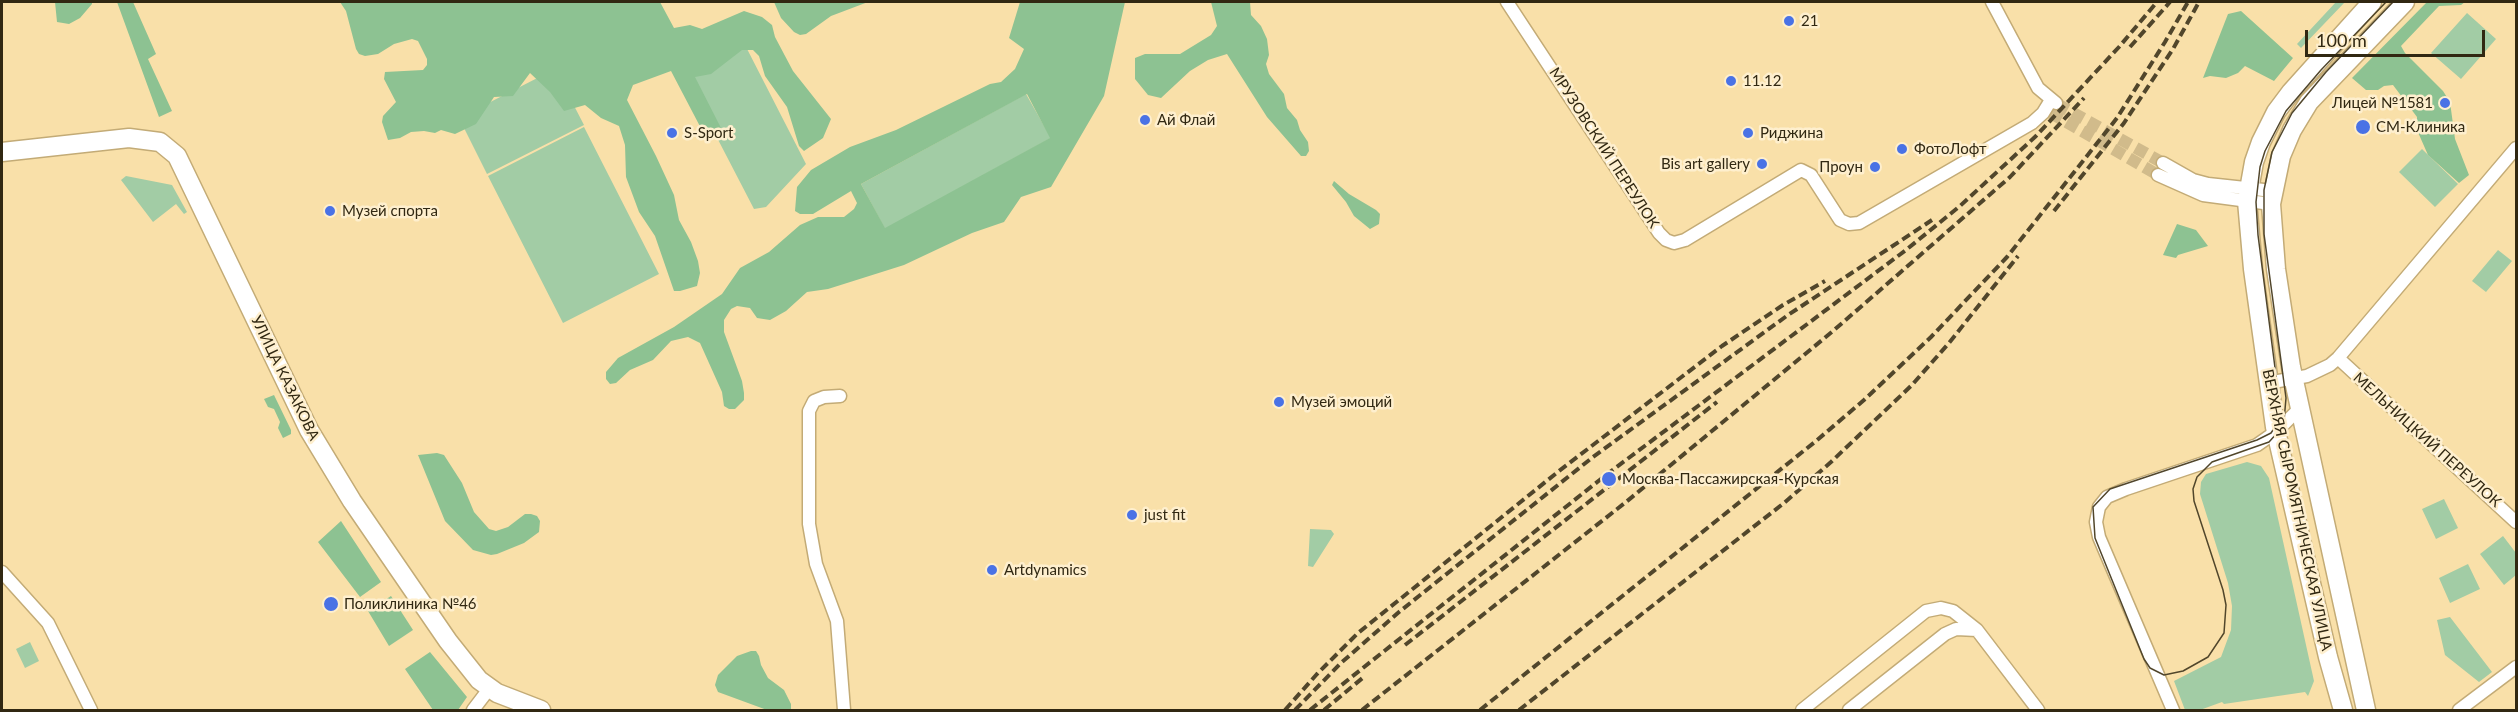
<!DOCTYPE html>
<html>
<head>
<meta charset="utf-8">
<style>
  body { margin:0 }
  #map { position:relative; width:2518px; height:712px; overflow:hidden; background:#f9e0a9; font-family:Lato,sans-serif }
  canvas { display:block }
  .frame { position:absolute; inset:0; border:3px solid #312812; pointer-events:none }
  .scale { position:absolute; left:2305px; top:30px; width:180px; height:27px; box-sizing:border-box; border:3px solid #312812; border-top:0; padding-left:8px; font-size:18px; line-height:21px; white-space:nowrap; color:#312812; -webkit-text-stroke:4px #feefce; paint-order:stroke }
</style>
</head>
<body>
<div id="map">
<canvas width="2518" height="712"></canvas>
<div class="frame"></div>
<div class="scale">100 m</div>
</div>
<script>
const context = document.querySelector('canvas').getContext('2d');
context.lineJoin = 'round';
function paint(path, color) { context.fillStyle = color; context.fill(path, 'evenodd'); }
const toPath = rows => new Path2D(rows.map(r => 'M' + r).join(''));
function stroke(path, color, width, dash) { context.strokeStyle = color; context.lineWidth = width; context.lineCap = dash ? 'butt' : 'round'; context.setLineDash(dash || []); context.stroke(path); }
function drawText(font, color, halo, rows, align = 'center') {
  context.font = font + ' Lato,sans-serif'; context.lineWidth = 5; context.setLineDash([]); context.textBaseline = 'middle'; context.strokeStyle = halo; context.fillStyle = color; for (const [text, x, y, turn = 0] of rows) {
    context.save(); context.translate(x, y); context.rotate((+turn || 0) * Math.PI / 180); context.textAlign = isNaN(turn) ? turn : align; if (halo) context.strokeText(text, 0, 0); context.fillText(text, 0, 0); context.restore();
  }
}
const green = toPath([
  [2336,2,2345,2,2301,48,2297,44],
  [2467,13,2496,39,2461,79,2431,53],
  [744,43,806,164,766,207,754,209,684,74],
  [555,69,584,125,487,174,459,118],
  [1026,94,1051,138,885,229,861,184],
  [584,127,659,274,563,323,488,176],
  [2422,149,2458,184,2435,207,2399,172],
  [126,176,172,185,187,212,184,214,176,204,153,222,121,180],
  [2498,250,2512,261,2486,292,2472,281],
  [2247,462,2261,466,2269,478,2314,681,2308,696,2305,692,2224,704,2222,702,2200,710,2185,710,2174,681,2221,657,2231,630,2232,606,2228,583,2200,494,2201,482,2206,474],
  [2444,499,2458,528,2436,539,2422,509],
  [1310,529,1331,530,1334,534,1313,567,1308,566],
  [2503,536,2516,553,2516,575,2504,585,2480,554],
  [2468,564,2480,589,2450,603,2439,578],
  [2450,617,2492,672,2479,682,2445,655,2437,620],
  [30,642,39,661,25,668,16,649]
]);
const forest = toPath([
  [55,2,92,2,92,4,80,18,69,24,57,22],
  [117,2,133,2,156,54,148,59,172,111,159,117],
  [340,2,660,2,674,28,690,25,702,29,744,11,762,17,772,25,775,37,793,71,831,119,823,138,804,151,799,146,787,107,765,76,759,56,753,50,742,50,711,74,695,77,721,128,704,134,671,71,633,85,627,100,656,156,674,195,679,220,691,242,698,261,700,273,697,286,680,291,674,291,655,236,639,212,626,177,625,145,619,126,601,118,585,105,564,111,550,92,530,73,513,96,494,97,476,124,455,134,441,130,435,133,424,131,411,132,400,138,388,140,382,122,383,116,396,102,384,79,385,72,423,70,427,65,427,59,418,41,412,39,394,44,378,54,365,56,359,54,356,49,346,11],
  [774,2,868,2,831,16,806,34,800,35,794,32,781,18],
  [1020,2,1125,2,1104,96,1051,187,1021,197,1004,222,972,233,904,265,828,289,807,292,786,311,770,320,757,318,750,308,737,306,731,309,724,320,724,332,742,381,744,393,744,400,735,409,729,409,724,406,722,392,700,343,688,337,671,341,653,360,630,370,616,383,610,384,606,379,606,372,618,358,674,327,722,294,740,268,769,252,800,225,818,217,844,217,854,209,857,203,851,191,813,214,800,214,795,211,797,187,811,170,850,147,896,130,990,84,1001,82,1015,69,1024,49,1009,38],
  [1027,94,1050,138,885,228,861,184],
  [1211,2,1250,2,1251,15,1261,26,1267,39,1269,55,1266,64,1269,74,1284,94,1287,108,1297,120,1300,130,1308,142,1309,151,1306,156,1301,156,1267,117,1227,54,1208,60,1190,71,1161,98,1148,95,1135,79,1135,58,1145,54,1180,54,1211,35,1217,26],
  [2427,2,2465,2,2461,5,2439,6,2401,46,2405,53,2443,91,2450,102,2455,139,2469,175,2459,183,2428,155,2417,130,2417,117,2393,85,2384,86,2378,90,2366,90,2352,78],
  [2241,11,2293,58,2274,81,2245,66,2238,73,2226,78,2210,76,2203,78,2228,14],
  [1334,181,1349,194,1376,210,1380,214,1379,224,1370,229,1354,216,1346,202,1332,185],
  [2177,224,2196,230,2208,246,2178,255,2176,258,2163,255],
  [274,395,291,430,291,434,283,438,278,428,280,422,274,409,268,407,264,399],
  [437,453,444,455,462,483,474,512,489,529,496,531,508,527,525,514,531,514,537,516,540,521,539,532,524,543,497,554,491,555,473,550,445,521,418,455],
  [341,521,381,582,360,597,318,542],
  [391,596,413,630,389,646,368,611],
  [751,651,756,651,759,656,761,665,768,678,784,690,791,704,791,710,767,710,718,692,715,685,718,675,737,656],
  [430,652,467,697,458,710,433,710,405,669]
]);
const streetTunnel = toPath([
  [2057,104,2163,163],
  [2051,113,2158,175]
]);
const street = toPath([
  [1507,2,1659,233,1666,240,1674,243,1685,240,1801,170,1811,175,1840,220,1849,224,1859,223,2032,123,2043,113,2051,100],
  [1992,2,2038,88,2056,103],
  [2163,163,2193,180,2208,184,2273,191],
  [2158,175,2203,195,2271,204],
  [2338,358,2516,522],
  [2267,383,2307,376,2330,365,2338,358,2516,148],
  [840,396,824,397,814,401,809,411,809,524,816,564,837,621,844,710],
  [2,572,48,623,91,710],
  [473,710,489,689],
  [1802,710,1926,611,1941,608,1953,611,1977,630,2038,710],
  [1849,710,1945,634,1956,629,1977,630],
  [2173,710,2099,537,2096,522,2099,507,2107,497,2126,489,2257,445,2277,431,2299,409],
  [2459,710,2516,667]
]);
const secondary = toPath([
  [2,152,129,138,160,142,177,156,309,430,352,501,448,641,479,680,497,693,541,710],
  [2343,710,2328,657,2275,427,2253,269,2247,201,2254,162,2261,142,2276,112,2291,92,2372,2],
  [2366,710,2291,367,2276,269,2271,204,2281,156,2292,130,2309,102,2405,2]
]);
const tram = toPath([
  [2386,2,2321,70,2286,111,2265,151,2260,167,2256,202,2258,235,2279,399,2275,427,2271,433,2257,440,2110,489,2093,507,2095,538,2144,659,2150,668,2164,675,2183,671,2208,657,2224,633,2226,605,2223,590,2194,501,2193,489,2197,477,2212,462,2269,442,2278,432,2284,421,2286,398,2264,234,2264,190,2272,152,2292,113,2326,72,2393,2]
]);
const rail = toPath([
  [2130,47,2170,2],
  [2054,211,2124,123,2173,49,2199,2],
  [1405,645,1717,402],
  [1285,710,1317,674,1358,633,1559,471,1722,346,1783,305,1825,281],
  [1295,710,1341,663,1399,612,1593,457,1788,315,1932,220],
  [1310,710,1606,475,1906,250,1960,206,2036,136,2119,47,2157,2],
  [1324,710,1365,676],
  [1362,710,1626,502,1833,331,2010,177,2084,98],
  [1480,710,1816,441,1864,400,1931,337,2007,257,2117,118,2165,42,2188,2],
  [1519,710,1784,503,1831,462,1912,385,1949,343,2018,256]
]);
const markers = [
  [1789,21,6,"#4a72e5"],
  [1731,81,6,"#4a72e5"],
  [2445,103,6,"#4a72e5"],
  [1145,120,6,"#4a72e5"],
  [2363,127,8,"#4a72e5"],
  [672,133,6,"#4a72e5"],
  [1748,133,6,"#4a72e5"],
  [1902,149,6,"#4a72e5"],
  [1762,164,6,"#4a72e5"],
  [1875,167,6,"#4a72e5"],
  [330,211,6,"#4a72e5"],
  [1279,402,6,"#4a72e5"],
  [1609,479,8,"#4a72e5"],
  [1132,515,6,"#4a72e5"],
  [992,570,6,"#4a72e5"],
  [331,604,8,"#4a72e5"]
];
const poiNames = [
  ["21",1801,21],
  ["11.12",1743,81],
  ["Лицей №1581",2433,103,"right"],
  ["Ай Флай",1157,120],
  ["СМ-Клиника",2376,127],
  ["S-Sport",684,133],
  ["Риджина",1760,133],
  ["ФотоЛофт",1914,149],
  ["Bis art gallery",1750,164,"right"],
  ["Проун",1863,167,"right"],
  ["Музей спорта",342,211],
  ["Музей эмоций",1291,402],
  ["Москва-Пассажирская-Курская",1622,479],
  ["just fit",1144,515],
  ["Artdynamics",1004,570],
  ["Поликлиника №46",344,604]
];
const streetNames = [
  ["МРУЗОВСКИЙ ПЕРЕУЛОК",1604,148,57],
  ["УЛИЦА КАЗАКОВА",285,378,64],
  ["МЕЛЬНИЦКИЙ ПЕРЕУЛОК",2427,440,42],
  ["ВЕРХНЯЯ СЫРОМЯТНИЧЕСКАЯ УЛИЦА",2297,510,78]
];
paint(green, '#a2cca5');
paint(forest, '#8dc292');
stroke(streetTunnel, '#d1bb8b', 12, [12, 6]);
stroke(street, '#c3ab76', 15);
stroke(secondary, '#c3ab76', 21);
stroke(street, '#fff', 12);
stroke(secondary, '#fff', 18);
stroke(tram, '#51462b', 1.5);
stroke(rail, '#51462b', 4, [9, 4.5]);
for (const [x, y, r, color] of markers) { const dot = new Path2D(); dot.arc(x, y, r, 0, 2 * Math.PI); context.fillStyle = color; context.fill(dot); stroke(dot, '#feefce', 2); }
drawText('15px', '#312812', '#feefce', poiNames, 'left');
drawText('15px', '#312812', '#feefce', streetNames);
</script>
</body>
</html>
